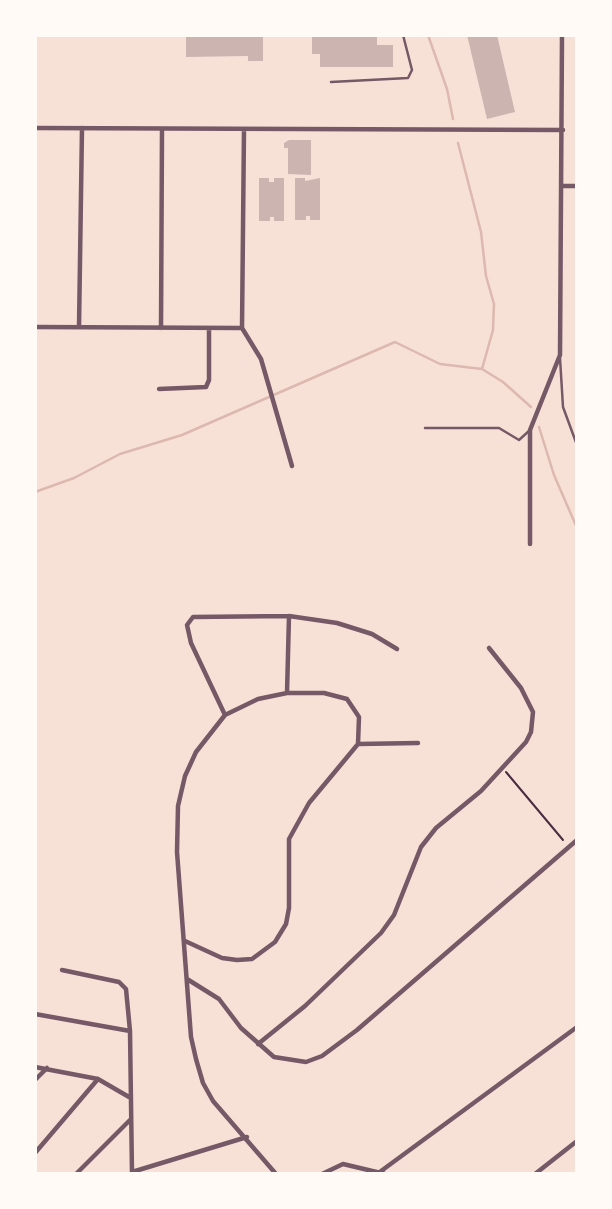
<!DOCTYPE html>
<html>
<head>
<meta charset="utf-8">
<style>
  body { margin:0 }
  #map { position:relative; width:612px; height:1209px; overflow:hidden; background:#f7e1d7; font-family:Figtree,sans-serif }
  canvas { display:block }
  .frame { position:absolute; inset:0; border:37px solid #fffaf5; pointer-events:none }
</style>
</head>
<body>
<div id="map">
<canvas width="612" height="1209"></canvas>
<div class="frame"></div>
</div>
<script>
const context = document.querySelector('canvas').getContext('2d');
context.lineJoin = 'round';
const toPath = rows => new Path2D(rows.map(r => 'M' + r).join(''));
function stroke(path, color, width, dash) { context.strokeStyle = color; context.lineWidth = width; context.lineCap = dash ? 'butt' : 'round'; context.setLineDash(dash || []); context.stroke(path); }
function paint(path, color) { context.fillStyle = color; context.fill(path, 'evenodd'); }
const stream = toPath([
  [428,35,447,89,453,119],
  [458,143,481,232,486,276,494,304,493,330,482,369],
  [539,427,554,475,577,528],
  [35,492,74,478,120,454,182,435,395,342,440,364,482,369,503,382,531,407]
]);
const building = toPath([
  [312,35,377,35,377,45,393,45,393,67,320,67,320,54,312,54],
  [467,35,497,35,515,112,487,119],
  [263,36,263,61,248,61,248,56,186,57,186,37],
  [289,140,311,140,311,175,288,174,288,148,284,148,284,143],
  [259,178,269,178,269,182,274,182,274,178,284,178,284,221,274,221,274,217,270,217,270,221,259,221],
  [295,178,305,178,305,181,320,178,320,220,310,220,310,216,306,216,306,220,295,220]
]);
const path = toPath([
  [506,772,563,840]
]);
const service = toPath([
  [331,82,408,78,412,70,403,35],
  [560,358,563,407,577,445],
  [425,428,499,428,519,440,530,430]
]);
const minor = toPath([
  [35,128,563,130],
  [244,129,242,328,261,359,292,466],
  [563,186,577,186],
  [35,327,242,328],
  [79,327,82,128],
  [161,328,162,129],
  [159,389,206,387,209,380,209,328],
  [530,544,530,430,560,355,562,35],
  [287,693,289,616],
  [225,715,191,643,187,625,193,617,289,616,337,623,372,634,397,649],
  [358,744,418,743],
  [185,941,222,958,237,960,252,959,275,942,286,924,289,908,289,839,309,803,358,744,359,717,347,699,324,693,287,693,258,699,225,715,196,752,185,776,178,806,177,852,191,1037,196,1059,203,1083,213,1101,276,1174],
  [62,970,119,982,126,989,130,1031,132,1174],
  [187,979,219,999,241,1028,274,1057,306,1062,322,1056,357,1030,577,840],
  [35,1014,130,1031],
  [258,1044,305,1006,381,933,394,915,421,847,436,828,481,791,526,742,531,732,533,712,521,688,489,648],
  [35,1067,98,1079,129,1097],
  [35,1080,47,1068],
  [35,1153,98,1079],
  [132,1172,247,1137],
  [76,1174,130,1120],
  [322,1174,343,1164,385,1174],
  [377,1174,577,1027],
  [535,1174,577,1141]
]);
stroke(stream, '#dcb8b0', 2.5);
paint(building, '#ccb4b1');
stroke(path, '#4a2c40', 2);
stroke(service, '#755966', 2.5);
stroke(minor, '#755966', 4.5);
</script>
</body>
</html>
